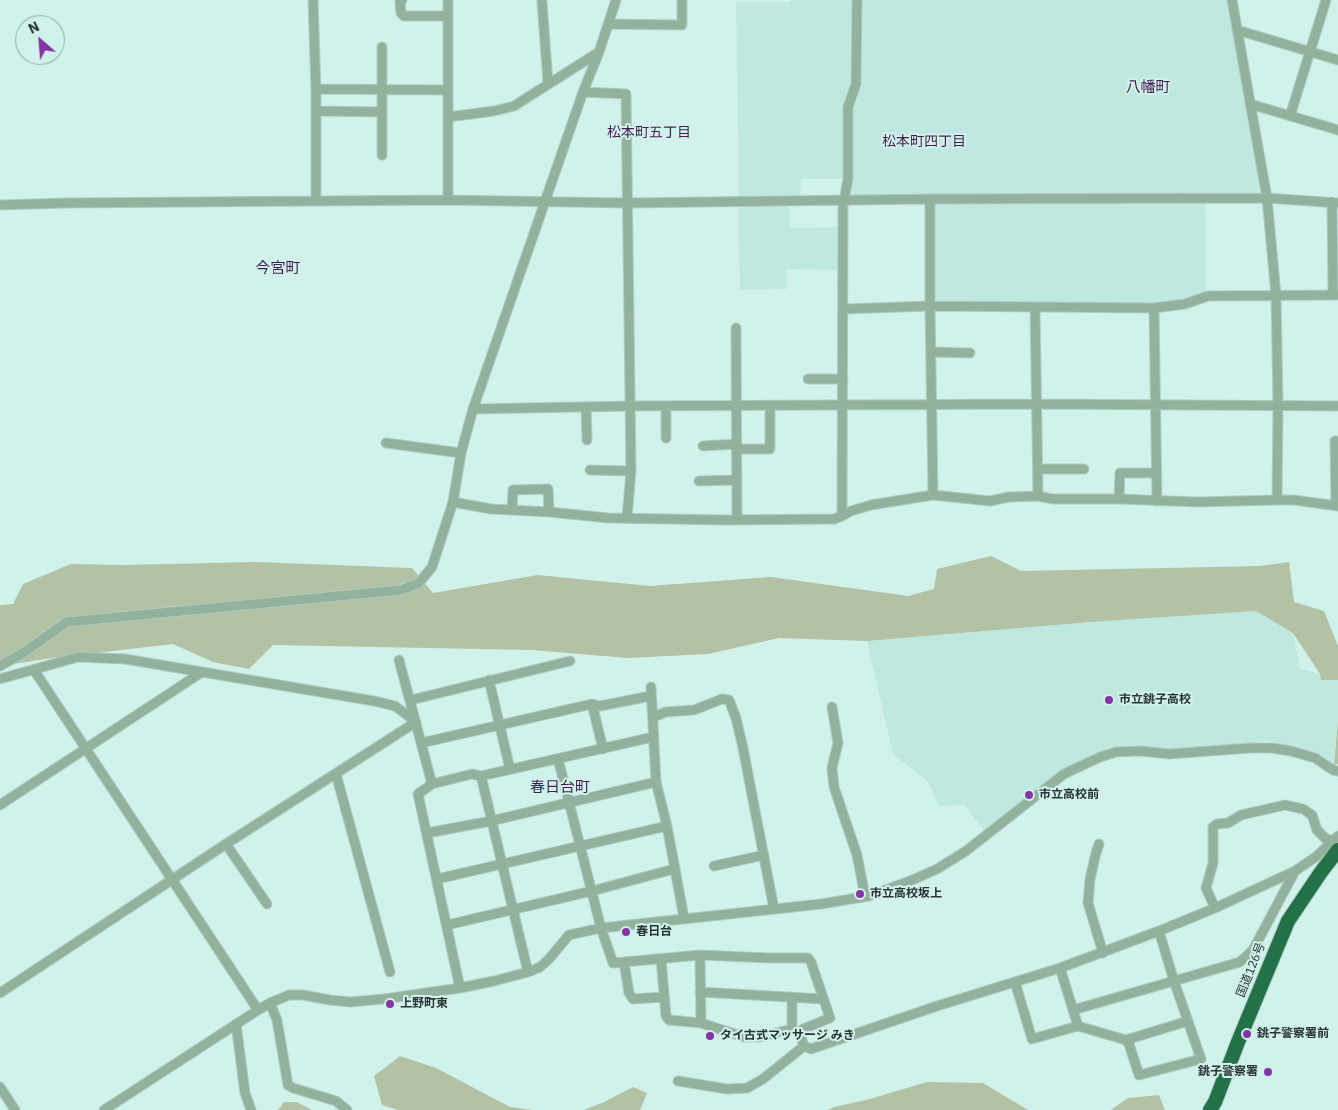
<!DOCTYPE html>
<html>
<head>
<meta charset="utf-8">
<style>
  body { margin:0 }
  #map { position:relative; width:1338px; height:1110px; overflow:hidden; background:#d1f2eb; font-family:"IBM Plex Sans",sans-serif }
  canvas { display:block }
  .north { position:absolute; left:15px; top:15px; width:50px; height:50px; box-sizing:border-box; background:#d1f2eb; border:1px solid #8da6a1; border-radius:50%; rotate:333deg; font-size:14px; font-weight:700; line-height:20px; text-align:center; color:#283532 }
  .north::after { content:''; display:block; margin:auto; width:18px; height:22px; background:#8534a4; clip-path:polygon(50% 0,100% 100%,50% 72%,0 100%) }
</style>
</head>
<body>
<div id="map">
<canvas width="1338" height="1110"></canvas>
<div class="north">N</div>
</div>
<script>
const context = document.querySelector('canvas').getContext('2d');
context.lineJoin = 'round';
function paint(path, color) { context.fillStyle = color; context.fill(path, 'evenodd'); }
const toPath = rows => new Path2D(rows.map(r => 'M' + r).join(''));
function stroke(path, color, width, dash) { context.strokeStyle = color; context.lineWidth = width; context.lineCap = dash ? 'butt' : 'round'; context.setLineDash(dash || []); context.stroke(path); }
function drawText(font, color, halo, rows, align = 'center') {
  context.font = font + ' "IBM Plex Sans","Noto Sans JP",sans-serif'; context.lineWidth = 4; context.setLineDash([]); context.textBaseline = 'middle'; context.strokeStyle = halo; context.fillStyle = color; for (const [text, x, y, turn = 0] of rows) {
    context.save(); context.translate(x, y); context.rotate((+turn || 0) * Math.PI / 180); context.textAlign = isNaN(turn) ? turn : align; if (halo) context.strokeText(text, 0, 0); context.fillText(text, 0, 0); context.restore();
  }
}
const built = toPath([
  [790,0,1228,0,1261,188,1255,194,855,197,852,192,852,181,844,179,801,179,800,198,739,198,736,2,790,2],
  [1205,202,1206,294,1167,305,933,303,932,203],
  [738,205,789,205,790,228,840,227,840,270,787,269,787,289,740,290],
  [1256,611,1293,633,1300,669,1338,679,1338,721,1333,766,1305,750,1280,745,1265,740,1259,744,1178,750,1130,747,1115,749,1056,776,984,830,964,805,939,806,928,782,893,754,867,641,1091,622]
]);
const forest = toPath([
  [991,556,1021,571,1260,566,1289,562,1294,602,1324,611,1338,646,1338,680,1321,680,1320,674,1293,633,1256,611,1091,622,867,641,779,638,708,654,628,658,532,650,273,645,249,669,213,662,173,644,52,658,0,666,0,605,13,604,23,584,71,564,124,565,256,562,412,568,433,593,538,575,650,586,771,577,908,596,934,589,937,569],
  [1338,721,1338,764,1334,765],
  [400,1056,436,1068,510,1107,533,1110,398,1110,382,1105,374,1076],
  [927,1082,983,1083,1028,1110,828,1110,834,1107,870,1099],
  [633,1087,647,1093,641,1108,640,1110,584,1110,604,1102],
  [1159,1095,1165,1110,1111,1110,1128,1098],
  [284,1102,297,1102,312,1110,278,1110]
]);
const minor = toPath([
  [313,0,316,89,316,201],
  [402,0,400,2,401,13,404,16,448,16],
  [448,0,448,200],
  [1232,0,1267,198,1276,295,1278,406,1277,500],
  [542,2,548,83],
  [608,24,682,25,682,0],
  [1237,30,1338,60],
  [316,89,448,90],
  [583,92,626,94,631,471,627,518],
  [1250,104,1338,130],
  [316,111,382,112],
  [1290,116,1326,0],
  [448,117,494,111,514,106,599,52],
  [382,155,382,47],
  [930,199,930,306,933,495],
  [844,201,848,179,848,107,856,84,857,0],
  [1332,202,1333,295],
  [0,205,67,203,316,201,448,200,627,203,930,199,1267,198,1338,203],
  [1035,307,1038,496],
  [1154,308,1157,501],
  [843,309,930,306,1154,308,1185,304,1208,296,1338,295],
  [736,328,737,520],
  [931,352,970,353],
  [808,379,843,379],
  [666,406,666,438],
  [586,407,587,440],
  [473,409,630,406,1037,404,1338,406],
  [386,443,461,453],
  [703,446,736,444],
  [736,449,770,449,770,406],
  [1038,469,1084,469],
  [590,470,631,471],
  [699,481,736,480],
  [1119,499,1120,473,1156,473],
  [453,502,491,509,549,512,609,518,725,520,834,519,842,516,851,511,871,505,933,495,990,501,1009,497,1038,496,1053,499,1119,499,1197,502,1277,500,1294,500,1338,506],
  [1336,505,1335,441,1338,441],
  [512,510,513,490,548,489,549,512],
  [842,516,843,201],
  [399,660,432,784],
  [0,666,23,653,67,622,401,590,419,583,432,567,453,502,461,453,473,409,583,92,599,52,616,0],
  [34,670,258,1010],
  [0,679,78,657,125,659,374,701,395,706,416,722,226,844,0,993],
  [489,680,510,769],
  [651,687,656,782,667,826,684,918],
  [411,700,570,661],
  [592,704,603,749],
  [832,707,838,743,832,768,834,787,857,855,865,896],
  [653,717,666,712,694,710,722,699,729,700,736,718,743,748,774,909],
  [421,743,592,704,600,706,651,696],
  [558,759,601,928,613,963,700,955,770,958,808,958,811,962,830,1018,803,1029,801,1038,804,1046,811,1049,937,1006,1060,968,1159,931,1215,908,1295,871,1317,856,1338,836],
  [336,774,390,972],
  [481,776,528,972],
  [0,805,202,672],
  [427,833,491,821,656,782],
  [226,844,267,904],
  [1099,844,1096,853,1090,879,1088,903,1103,953],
  [714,866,764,855],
  [437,879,667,826],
  [1215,908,1206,888,1213,863,1213,827,1217,824,1228,823,1241,815,1285,805,1303,809,1312,815,1317,830,1325,838,1332,841],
  [447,925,592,891,674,869],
  [700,955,701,1023],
  [661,959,666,1016,669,1020,701,1023,744,1037,759,1037,792,1029,792,997],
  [624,962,629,993,633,999,664,997],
  [1060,968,1078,1026],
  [1015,982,1032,1039,1078,1026,1126,1040,1129,1044,1139,1075,1201,1059,1174,981,1159,931],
  [460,988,418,794,432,784,472,774,481,776,653,737],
  [700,992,823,999],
  [270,1003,277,1020,288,1085,293,1088,336,1101,347,1110],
  [1073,1010,1240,962,1253,950,1295,871],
  [236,1024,245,1093,251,1110],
  [1126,1040,1188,1021],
  [678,1081,727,1089,747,1088,763,1079,804,1046],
  [0,1087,15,1110],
  [104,1110,258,1010,270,1003,289,995,303,995,330,1000,350,1002,384,999,460,988,494,981,528,972,540,967,549,959,569,935,601,928,821,904,869,896,910,881,937,869,966,851,1064,774,1100,757,1116,752,1141,751,1169,754,1250,748,1272,748,1291,751,1315,758,1333,770,1338,771]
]);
const highway = toPath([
  [1210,1110,1215,1102,1238,1042,1288,921,1321,872,1338,850]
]);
const markers = [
  [1109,700,5,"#8534a4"],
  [1029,795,5,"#8534a4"],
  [860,894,5,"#8534a4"],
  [626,932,5,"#8534a4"],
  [390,1004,5,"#8534a4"],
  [1247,1034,5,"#8534a4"],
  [710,1036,5,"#8534a4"],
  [1268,1072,5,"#8534a4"]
];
const poiNames = [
  ["市立銚子高校",1119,700],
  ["市立高校前",1039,795],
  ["市立高校坂上",870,894],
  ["春日台",636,932],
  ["上野町東",400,1004],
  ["銚子警察署前",1257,1034],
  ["タイ古式マッサージ みき",720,1036],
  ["銚子警察署",1258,1072,"right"]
];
const streetNames = [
  ["国道126号",1251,970,-68]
];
const neighbourhoodNames = [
  ["松本町五丁目",649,133],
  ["松本町四丁目",924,142]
];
const quarterNames = [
  ["八幡町",1148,88],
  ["今宮町",278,269],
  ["春日台町",560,788]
];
paint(built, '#bfe9e0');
paint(forest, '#b3c1a4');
stroke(minor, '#afccc6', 11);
stroke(highway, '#afccc6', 16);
stroke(minor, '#93b29d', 9);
stroke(highway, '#237146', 14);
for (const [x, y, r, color] of markers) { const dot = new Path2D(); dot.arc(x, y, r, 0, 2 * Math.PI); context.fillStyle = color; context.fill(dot); stroke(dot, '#d1f2eb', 2); }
drawText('bold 12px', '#283532', '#d1f2eb', poiNames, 'left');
drawText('12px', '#283532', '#d1f2eb', streetNames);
drawText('14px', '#431d52', '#d1f2eb', neighbourhoodNames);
drawText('15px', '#431d52', '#d1f2eb', quarterNames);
</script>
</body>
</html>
